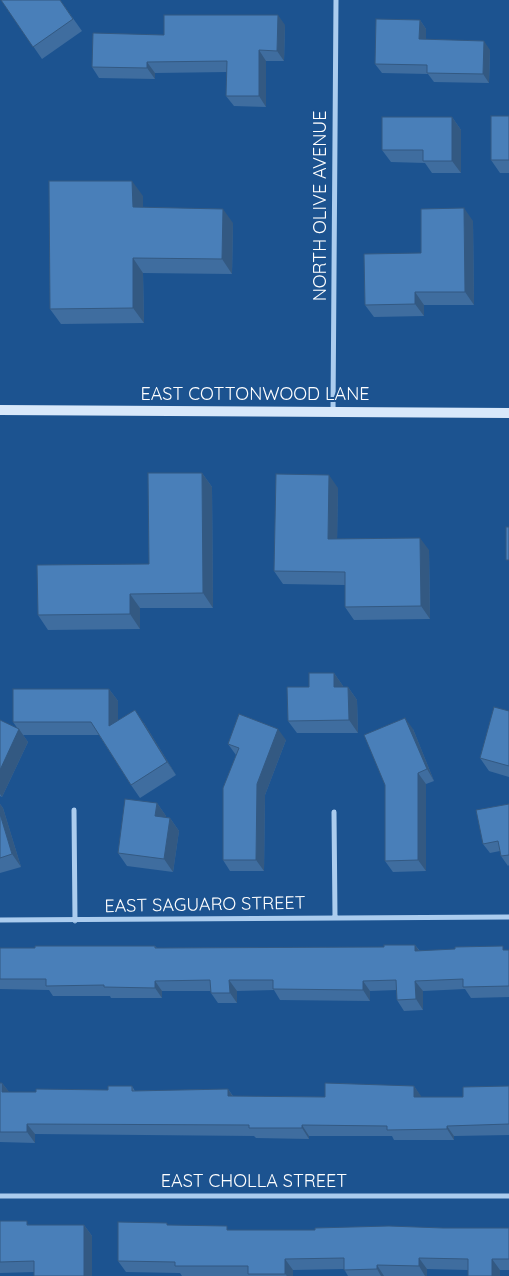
<!DOCTYPE html>
<html>
<head>
<meta charset="utf-8">
<style>
  body { margin:0 }
  canvas { display:block; background:#1c5390 }
</style>
</head>
<body>
<canvas width="509" height="1276"></canvas>
<script>
const context = document.querySelector('canvas').getContext('2d');
context.lineJoin = 'round';
const toPath = rows => new Path2D(rows.map(r => 'M' + r).join(''));
function stroke(path, color, width, dash) { context.strokeStyle = color; context.lineWidth = width; context.lineCap = dash ? 'butt' : 'round'; context.setLineDash(dash || []); context.stroke(path); }
function paint(path, color) { context.fillStyle = color; context.fill(path, 'evenodd'); }
function drawText(font, color, halo, rows, align = 'center') {
  context.font = font + ' Quicksand,sans-serif'; context.lineWidth = 4; context.setLineDash([]); context.textBaseline = 'middle'; context.strokeStyle = halo; context.fillStyle = color; for (const [text, x, y, turn = 0] of rows) {
    context.save(); context.translate(x, y); context.rotate((+turn || 0) * Math.PI / 180); context.textAlign = isNaN(turn) ? turn : align; if (halo) context.strokeText(text, 0, 0); context.fillText(text, 0, 0); context.restore();
  }
}
const street = toPath([
  [333,412,336,0],
  [74,810,75,921],
  [334,812,335,917],
  [0,920,509,917],
  [0,1196,509,1196]
]);
const secondary = toPath([
  [0,410,509,413]
]);
const wall = toPath([
  [1,0,60,0,82,31,42,59],
  [420,20,426,29,426,39,490,50,489,83,434,82,428,74,382,73,375,64],
  [285,25,284,61,266,61,266,107,234,106,226,96,227,72,155,73,155,79,99,78,92,67,164,35],
  [509,116,509,173,500,173,491,160],
  [452,117,461,130,461,173,432,173,425,163,391,162,382,150],
  [143,196,143,207,233,223,232,274,143,273,144,323,61,324,50,309],
  [473,221,474,305,424,305,424,316,374,317,365,305,421,253],
  [202,473,212,487,213,608,140,608,140,629,48,630,38,615,149,564],
  [338,488,337,539,429,550,430,619,354,620,345,607,345,585,283,584,274,571],
  [334,673,343,686,343,687,348,687,357,700,358,733,297,733,288,721,309,687],
  [109,689,118,701,118,721,144,723,176,775,140,798,131,785,99,735,23,735,28,742,2,797,0,796,0,720,18,729,13,722],
  [509,711,509,777,489,771,480,758],
  [413,729,434,781,426,784,426,871,393,872,385,861],
  [286,740,265,795,264,871,230,871,223,860,236,755,228,744],
  [157,803,166,816,166,817,170,818,179,831,173,872,127,866,118,853],
  [0,804,3,808,21,867,0,873],
  [509,804,509,865,508,866,501,856,500,851,490,853,483,844],
  [415,945,420,951,509,950,509,997,471,998,465,989,423,991,423,1010,404,1011,397,1000,397,990,370,991,370,1001,280,1000,274,990,237,991,237,1003,218,1003,211,993,211,991,162,991,162,998,111,998,110,996,53,996,49,990,0,989,0,948,35,948,155,946,157,948,384,947],
  [0,1083,2,1083,9,1092,36,1092,108,1090,132,1086,135,1091,228,1089,233,1096,325,1097,414,1086,421,1097,463,1097,509,1086,509,1135,454,1136,454,1140,394,1140,392,1136,309,1136,309,1139,256,1138,254,1136,35,1134,35,1143,0,1142],
  [0,1221,30,1225,84,1225,92,1236,92,1276,34,1272,0,1273],
  [169,1225,230,1230,315,1230,509,1228,509,1270,468,1270,427,1269,427,1276,348,1276,344,1269,293,1270,293,1276,182,1276,180,1273,126,1272,118,1261]
]);
const shadedWall = toPath([
  [278,15,285,25,284,61,277,51],
  [420,20,426,29,426,48,419,39],
  [484,41,490,50,489,83,483,74],
  [259,50,266,61,266,107,259,96],
  [147,62,155,73,155,79,147,68],
  [452,117,461,130,461,173,452,161],
  [132,181,143,196,143,222,133,207],
  [464,208,473,221,474,305,465,292],
  [223,209,233,223,232,274,222,259],
  [133,258,143,273,144,323,133,308],
  [415,292,424,305,424,316,415,304],
  [202,473,212,487,213,608,203,593],
  [329,475,338,488,337,552,328,539],
  [420,538,429,550,430,619,421,606],
  [130,594,140,608,140,629,130,614],
  [334,673,343,686,343,700,334,687],
  [348,687,357,700,358,733,349,720],
  [109,689,118,701,118,739,109,726],
  [135,710,144,723,176,775,167,762],
  [405,718,413,729,434,781,427,769],
  [19,729,28,742,2,797,0,794,0,770],
  [278,729,286,740,265,795,264,871,256,860,257,784],
  [418,773,426,784,426,871,418,860],
  [157,803,166,816,164,829,155,816],
  [0,804,3,808,21,867,12,854,0,814],
  [170,818,179,831,173,872,164,859],
  [415,945,422,955,415,951],
  [229,980,237,991,237,1003,230,993],
  [155,981,162,991,162,998,155,988],
  [363,981,370,991,370,1001,363,990],
  [415,981,423,991,423,1010,416,999],
  [2,1083,10,1093,2,1092],
  [414,1086,421,1096,421,1107,414,1097],
  [228,1089,235,1100,228,1096],
  [27,1124,35,1134,35,1143,27,1132],
  [302,1125,309,1136,309,1139,302,1128],
  [447,1126,454,1136,454,1140,447,1129],
  [84,1225,92,1236,92,1276,84,1276],
  [419,1258,427,1269,427,1276,425,1276,419,1266],
  [285,1259,293,1270,293,1276,287,1276,285,1274],
  [492,1259,500,1270,500,1276,492,1276],
  [377,1265,384,1276,381,1276,377,1269]
]);
const building = toPath([
  [1,0,60,0,73,19,33,47,1,0],
  [164,15,278,15,277,51,259,50,259,96,226,96,227,61,147,62,147,68,92,67,93,33,164,35,164,15],
  [376,19,420,20,419,39,484,41,483,74,427,73,427,65,375,64,376,19],
  [491,116,509,116,509,160,491,160,491,116],
  [382,117,452,117,452,161,423,161,423,150,382,150,382,117],
  [49,181,132,181,133,207,223,209,222,259,133,258,133,308,50,309,49,181],
  [464,208,465,292,415,292,415,304,365,305,364,254,421,253,421,209,464,208],
  [148,473,202,473,203,593,130,594,130,614,38,615,37,565,149,564,148,473],
  [276,474,329,475,328,539,420,538,421,606,345,607,345,572,274,571,276,474],
  [506,527,509,527,509,560,506,560,506,527],
  [309,673,334,673,334,687,348,687,349,720,288,721,287,687,309,687,309,673],
  [13,689,109,689,109,726,135,710,167,762,131,785,91,722,13,722,13,689],
  [494,707,509,711,509,766,480,758,494,707],
  [239,714,278,729,257,784,256,860,223,860,223,788,239,748,228,744,239,714],
  [405,718,427,769,418,773,418,860,385,861,385,785,364,735,405,718],
  [0,720,19,729,0,770,0,720],
  [125,799,157,803,155,816,170,818,164,859,118,853,125,799],
  [509,804,509,855,501,856,498,841,483,844,476,810,509,804],
  [0,814,12,854,0,858,0,814],
  [384,945,415,945,415,951,455,949,455,947,503,946,503,950,509,950,509,986,463,987,463,979,415,981,416,999,397,1000,396,980,363,981,363,990,273,989,273,980,229,980,230,993,211,993,210,980,155,981,155,988,104,987,104,985,46,986,46,979,0,979,0,948,35,948,35,946,155,946,155,948,384,947,384,945],
  [0,1083,2,1083,2,1092,36,1092,36,1089,108,1090,108,1086,132,1086,132,1091,228,1089,228,1096,325,1097,325,1083,414,1086,414,1097,463,1097,463,1087,509,1086,509,1124,447,1126,447,1129,387,1130,387,1126,302,1125,302,1128,249,1128,249,1125,27,1124,27,1132,0,1132,0,1083],
  [0,1221,27,1221,27,1225,84,1225,84,1276,34,1276,34,1261,0,1262,0,1221],
  [118,1222,167,1223,167,1225,227,1226,227,1230,315,1230,315,1228,389,1226,443,1228,509,1228,509,1259,492,1259,492,1276,468,1276,468,1259,419,1258,419,1266,377,1265,377,1269,344,1270,344,1258,285,1259,285,1274,248,1274,248,1266,175,1266,175,1262,118,1261,118,1222]
]);
const streetNames = [
  ["NORTH OLIVE AVENUE",321,206,-90],
  ["EAST COTTONWOOD LANE",255,395],
  ["EAST SAGUARO STREET",205,905,-1],
  ["EAST CHOLLA STREET",254,1182]
];
stroke(street, '#abccee', 5);
stroke(secondary, '#d8e8fa', 10);
paint(wall, '#3f6d9f');
paint(shadedWall, '#335982');
paint(building, '#497fb9');
stroke(building, '#335982', 1);
drawText('18px', '#fff', '#1c5390', streetNames);
</script>
</body>
</html>
